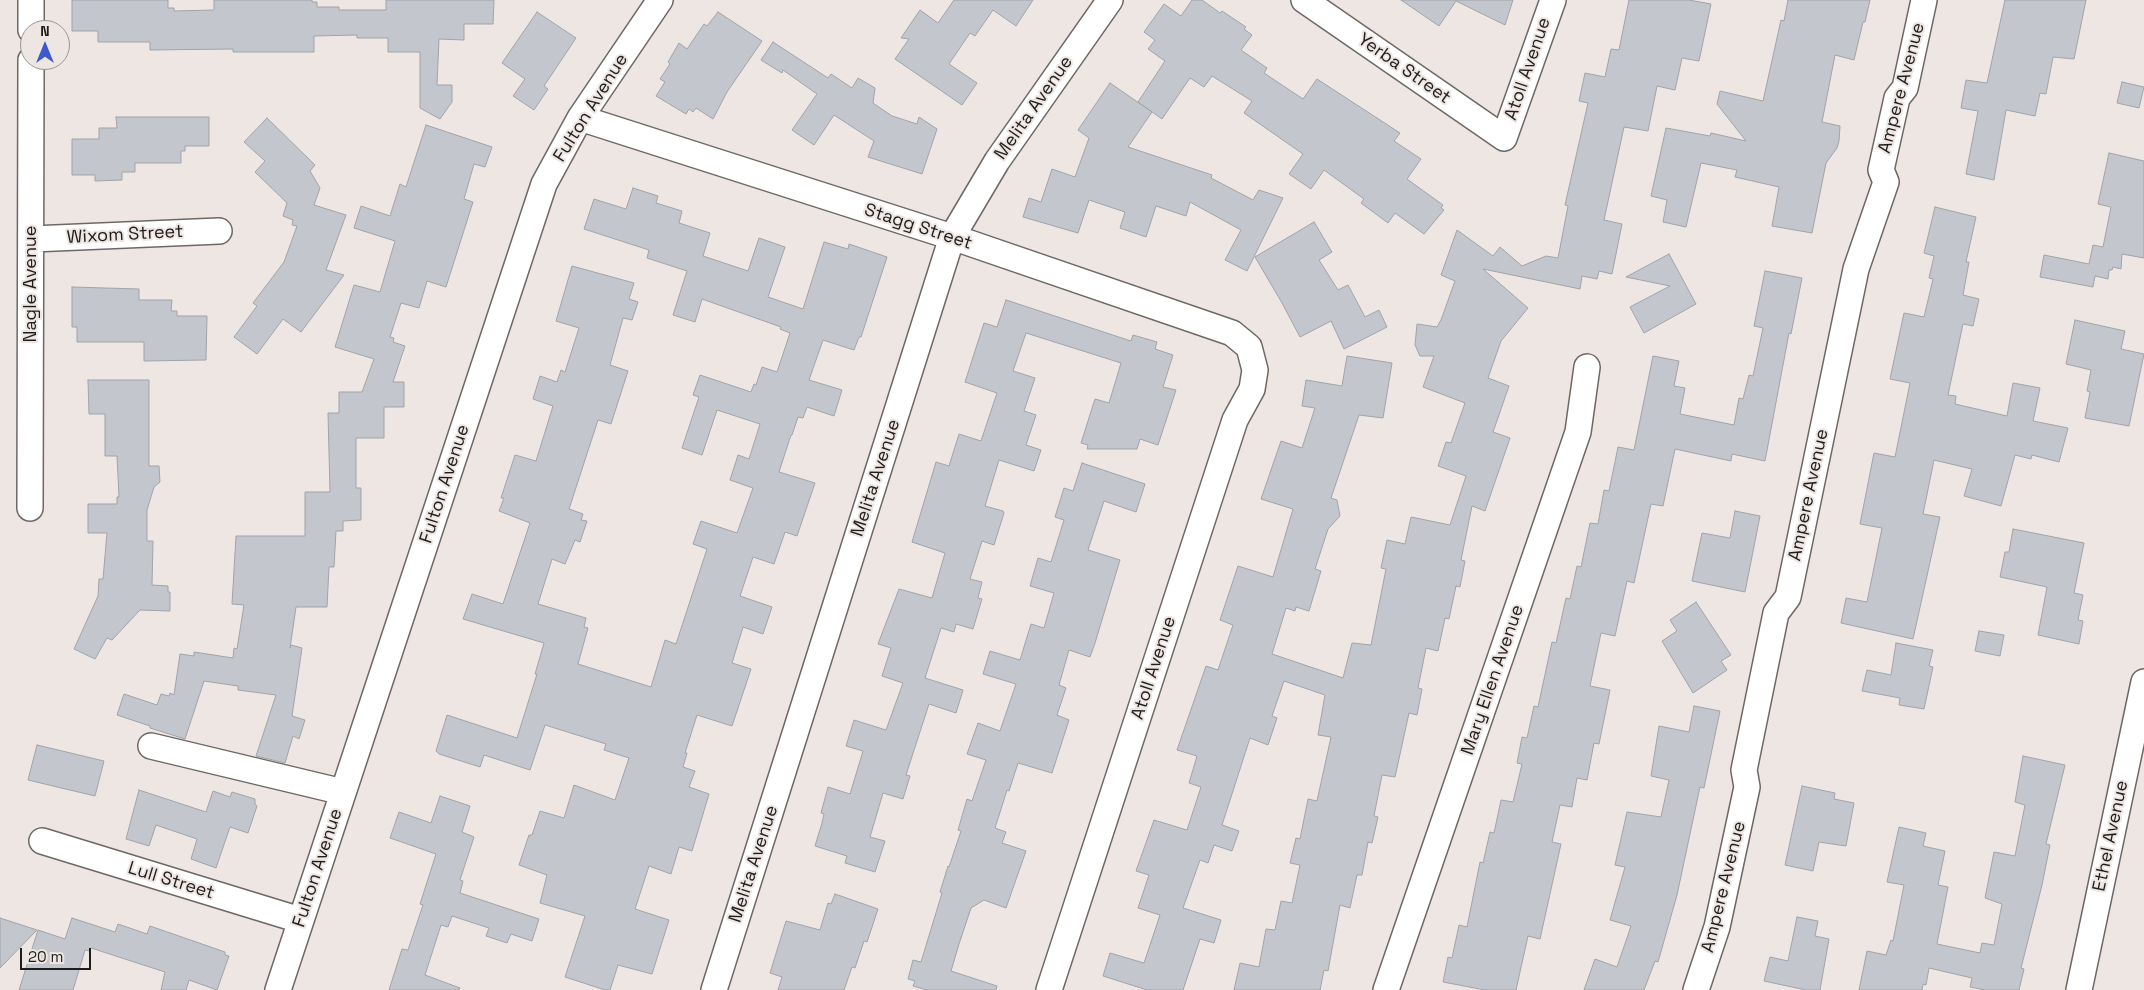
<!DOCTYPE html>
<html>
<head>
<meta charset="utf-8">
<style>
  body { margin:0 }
  #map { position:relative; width:2144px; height:990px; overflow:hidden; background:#eee6e3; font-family:"Space Grotesk",sans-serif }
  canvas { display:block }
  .north { position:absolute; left:20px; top:20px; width:50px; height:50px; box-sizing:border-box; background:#eee6e3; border:1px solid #9b9693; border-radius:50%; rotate:0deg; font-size:14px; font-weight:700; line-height:20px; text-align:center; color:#1f1d1b }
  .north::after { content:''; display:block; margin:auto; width:18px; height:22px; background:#3d59cb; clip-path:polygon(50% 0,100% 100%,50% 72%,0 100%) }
  .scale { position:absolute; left:20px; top:948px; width:71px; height:22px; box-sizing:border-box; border:2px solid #1f1d1b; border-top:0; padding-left:6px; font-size:15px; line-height:18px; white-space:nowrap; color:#1f1d1b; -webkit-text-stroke:4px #eee6e3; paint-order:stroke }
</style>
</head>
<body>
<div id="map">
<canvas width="2144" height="990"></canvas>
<div class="north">N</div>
<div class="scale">20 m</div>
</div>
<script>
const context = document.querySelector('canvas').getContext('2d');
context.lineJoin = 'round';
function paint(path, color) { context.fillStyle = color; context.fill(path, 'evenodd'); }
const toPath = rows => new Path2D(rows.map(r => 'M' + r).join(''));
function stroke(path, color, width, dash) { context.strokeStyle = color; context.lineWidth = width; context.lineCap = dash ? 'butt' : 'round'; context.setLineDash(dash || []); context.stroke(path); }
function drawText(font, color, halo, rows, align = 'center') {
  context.font = font + ' "Space Grotesk",sans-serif'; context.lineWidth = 4; context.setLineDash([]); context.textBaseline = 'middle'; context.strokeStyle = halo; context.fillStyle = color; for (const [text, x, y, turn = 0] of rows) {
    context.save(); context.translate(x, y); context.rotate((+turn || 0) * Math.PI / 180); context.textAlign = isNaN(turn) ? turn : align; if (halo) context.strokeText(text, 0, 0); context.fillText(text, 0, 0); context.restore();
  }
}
const building = toPath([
  [72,0,168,0,168,8,174,8,174,11,214,10,214,0,312,0,312,2,317,2,317,7,339,7,339,10,386,10,386,0,494,0,493,24,464,24,464,40,439,39,437,85,452,85,452,102,440,119,420,108,420,52,388,52,388,38,357,38,357,35,314,36,314,52,233,52,233,49,150,50,150,42,98,42,98,31,72,31,72,0],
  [954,0,1033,0,1016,26,993,10,975,36,970,33,949,64,977,83,962,105,895,59,909,39,901,38,920,10,938,23,954,0],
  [1192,0,1202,0,1220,13,1222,11,1246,27,1244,29,1252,35,1241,50,1267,68,1264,73,1303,99,1317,79,1400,133,1394,141,1421,159,1407,179,1443,205,1441,208,1444,210,1424,234,1395,213,1388,223,1361,203,1364,199,1324,170,1311,189,1289,174,1303,154,1244,113,1252,101,1212,76,1204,87,1190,78,1162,119,1138,102,1165,61,1148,49,1155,40,1144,32,1164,4,1181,16,1192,0],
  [1401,0,1513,0,1505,25,1456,1,1439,26,1401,0],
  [1629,0,1689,0,1711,4,1699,61,1682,58,1675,90,1657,86,1648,131,1624,127,1604,220,1622,224,1612,274,1599,271,1597,279,1582,276,1580,289,1483,269,1528,308,1501,341,1488,378,1509,386,1493,432,1510,438,1485,511,1472,506,1461,560,1465,561,1460,587,1456,586,1449,619,1445,618,1438,651,1426,648,1418,688,1422,689,1417,715,1409,713,1395,777,1382,775,1374,816,1378,817,1372,843,1368,842,1362,875,1357,875,1350,908,1340,905,1328,971,1324,970,1320,990,1234,990,1240,963,1259,967,1266,929,1275,930,1281,901,1292,903,1300,865,1290,863,1296,838,1300,839,1308,799,1317,801,1331,737,1318,735,1325,695,1284,681,1272,716,1277,718,1268,745,1250,738,1222,825,1239,831,1232,851,1214,845,1208,863,1200,860,1183,908,1221,920,1214,943,1200,939,1183,990,1147,990,1103,976,1110,953,1144,963,1160,915,1138,908,1149,875,1136,871,1154,820,1187,830,1201,787,1189,783,1197,756,1177,750,1206,666,1218,670,1233,625,1220,620,1238,566,1273,577,1293,509,1261,499,1281,441,1302,448,1315,408,1302,406,1306,380,1342,386,1347,356,1392,363,1383,418,1359,415,1331,498,1337,500,1340,516,1328,529,1315,569,1321,571,1309,611,1296,607,1295,611,1286,608,1272,654,1343,678,1352,643,1371,645,1386,569,1381,568,1387,540,1405,544,1411,517,1450,525,1466,476,1438,466,1446,442,1451,443,1465,403,1423,387,1434,356,1420,356,1415,345,1417,324,1437,327,1441,320,1455,281,1441,275,1457,230,1493,256,1500,247,1522,266,1546,256,1558,258,1568,206,1565,205,1588,103,1579,101,1585,73,1605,77,1611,49,1619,50,1629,0],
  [1788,0,1870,0,1865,22,1863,22,1854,60,1835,55,1822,122,1840,126,1839,141,1837,148,1826,163,1812,233,1772,226,1779,187,1735,177,1737,170,1701,163,1686,227,1663,222,1667,200,1651,196,1666,128,1710,136,1711,133,1746,141,1717,104,1720,91,1763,101,1781,20,1784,21,1788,0],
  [2005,0,2086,0,2074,59,2053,57,2046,94,2040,93,2035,116,2006,110,1994,180,1966,174,1978,111,1961,108,1966,80,1987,83,2005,0],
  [537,12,576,38,544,86,548,89,534,110,513,96,525,79,502,63,537,12],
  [718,12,762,41,727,92,713,119,696,108,693,112,689,109,686,114,656,96,665,82,660,79,670,64,668,62,679,43,687,49,704,24,707,26,718,12],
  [773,42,828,78,831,74,852,88,858,78,875,88,873,103,892,116,917,124,919,117,937,129,922,174,868,157,874,141,834,115,814,145,792,130,817,94,783,70,782,73,761,60,773,42],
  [2122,82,2144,87,2139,108,2117,103,2122,82],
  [1110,83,1152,112,1128,147,1212,175,1211,178,1253,200,1259,190,1283,198,1247,271,1225,260,1241,230,1190,202,1186,216,1156,206,1146,237,1120,228,1125,212,1089,200,1078,233,1023,217,1029,198,1041,202,1052,169,1075,177,1089,138,1078,130,1110,83],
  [116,117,209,117,209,146,185,146,185,151,181,151,181,163,135,163,135,172,122,172,122,180,95,181,95,175,72,175,72,139,99,139,99,128,117,128,116,117],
  [267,118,315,165,310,171,320,188,314,205,346,215,326,270,344,275,301,332,283,319,257,354,234,337,257,306,253,303,284,262,297,226,292,225,293,220,283,216,287,203,255,172,265,161,244,142,267,118],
  [426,125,492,147,485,167,474,164,464,199,473,202,446,287,427,281,419,308,401,303,390,337,394,338,393,342,405,346,393,382,404,382,404,407,384,407,384,438,356,438,356,488,361,488,361,520,343,521,343,531,336,531,334,567,329,567,327,607,296,607,290,648,291,645,302,648,292,716,305,720,299,739,293,736,285,763,256,756,276,695,238,690,238,686,204,681,185,739,150,728,150,726,117,715,124,694,157,705,161,694,169,696,170,693,174,695,180,654,194,656,194,652,233,658,234,648,237,649,244,605,232,604,236,536,305,536,305,492,330,492,328,413,339,413,339,392,362,392,374,359,335,347,354,285,380,292,395,241,354,228,361,206,390,216,400,184,406,187,426,125],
  [2109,153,2144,161,2144,258,2122,254,2121,269,2113,267,2112,270,2109,270,2108,279,2095,276,2093,287,2040,277,2044,255,2089,264,2093,245,2103,247,2111,207,2098,204,2109,153],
  [633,188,658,196,656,203,682,211,679,223,710,233,703,256,748,271,759,238,785,247,768,297,803,309,824,242,848,249,849,244,887,257,861,337,859,337,854,350,823,340,809,380,842,390,834,416,807,407,803,418,798,417,792,435,791,435,779,472,815,483,797,536,785,532,774,564,753,557,740,596,772,607,763,634,743,627,732,663,751,669,732,726,697,715,685,753,687,753,683,767,695,771,689,787,709,794,692,851,679,847,671,874,649,866,635,909,669,920,652,974,618,965,610,990,605,990,565,977,585,916,540,903,547,875,519,865,529,835,532,835,540,811,564,818,574,785,615,800,629,758,604,750,606,744,545,725,530,770,484,755,480,767,439,754,436,751,447,715,517,738,537,674,535,674,544,643,463,619,472,594,503,604,530,523,499,511,504,498,501,498,515,455,536,461,553,406,533,399,540,376,557,382,561,370,565,372,579,328,556,321,572,266,634,283,629,299,638,302,632,320,623,318,610,365,628,371,611,424,598,420,569,509,583,514,581,520,587,521,580,542,575,540,565,564,552,559,538,604,586,618,584,627,588,628,578,664,651,687,665,640,676,644,707,549,693,544,701,521,737,533,753,488,730,480,738,455,749,459,760,424,717,410,702,455,682,448,699,397,693,395,700,375,751,392,754,384,756,385,762,367,777,372,790,333,780,329,781,327,702,299,695,322,673,315,687,271,647,258,649,250,584,229,594,199,626,209,633,188],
  [1935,207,1976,217,1966,262,1969,262,1963,295,1979,299,1973,326,1963,324,1948,395,1956,396,1955,404,2007,416,2013,383,2040,388,2033,421,2068,428,2059,462,2032,455,2031,459,2015,455,2001,506,1964,496,1972,469,1934,460,1923,514,1940,517,1913,639,1841,623,1846,598,1867,602,1882,528,1860,524,1874,453,1895,457,1910,383,1890,379,1904,313,1924,317,1933,279,1929,278,1934,256,1924,253,1935,207],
  [1314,222,1332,252,1319,260,1338,290,1348,285,1365,317,1379,310,1387,327,1344,349,1331,321,1300,337,1282,303,1255,257,1314,222],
  [1669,254,1696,304,1644,333,1630,307,1670,286,1626,277,1669,254],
  [1765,271,1802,278,1791,334,1789,333,1765,461,1732,454,1731,461,1675,449,1663,506,1651,504,1634,583,1627,581,1615,636,1601,633,1590,686,1610,690,1599,744,1594,743,1587,780,1577,778,1572,807,1560,805,1552,842,1561,844,1540,939,1528,936,1516,990,1485,990,1443,982,1448,957,1452,958,1459,925,1467,927,1480,862,1483,863,1490,832,1494,833,1501,800,1513,802,1522,764,1517,763,1522,737,1527,738,1534,706,1538,707,1552,642,1556,643,1566,598,1570,599,1577,566,1581,567,1590,523,1598,524,1604,490,1609,491,1618,447,1634,450,1653,356,1679,361,1674,386,1685,388,1680,414,1734,425,1739,398,1743,399,1749,375,1753,376,1763,328,1754,326,1765,271],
  [72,287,139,289,139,300,172,300,171,311,177,311,177,316,207,316,206,360,144,361,144,342,77,342,77,327,72,327,72,287],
  [1006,300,1131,341,1133,335,1157,342,1155,349,1173,355,1163,387,1176,390,1158,445,1140,439,1137,449,1087,449,1088,445,1081,443,1095,399,1109,403,1121,363,1026,333,1013,371,1035,378,1024,411,1036,415,1026,445,1041,450,1034,471,999,460,985,506,1003,511,1004,513,994,545,982,541,970,579,982,582,978,598,982,599,973,629,956,624,954,632,941,628,925,678,963,690,956,713,929,704,906,775,910,776,903,799,883,793,870,837,885,841,875,872,845,863,847,856,815,846,822,823,824,814,821,813,828,787,850,794,863,751,846,746,854,720,886,730,903,683,882,676,891,648,878,644,899,589,932,598,945,553,912,542,936,462,949,466,959,434,981,441,997,393,965,382,984,323,997,327,1006,300],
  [2075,320,2125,331,2121,349,2144,354,2129,426,2085,418,2090,392,2087,391,2091,370,2066,364,2075,320],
  [88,380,149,380,149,466,159,466,160,482,154,487,147,510,147,541,153,541,152,585,168,586,168,592,170,592,170,611,140,610,112,640,107,638,95,659,74,649,98,596,99,579,103,579,107,533,88,533,88,504,117,504,117,497,119,497,117,456,105,456,105,414,89,414,88,380],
  [1082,463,1145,484,1136,512,1104,501,1088,550,1120,560,1095,643,1090,657,1069,650,1059,685,1066,688,1057,715,1069,720,1052,773,1018,763,1009,791,1007,790,995,828,1006,832,1002,843,1026,851,1006,908,984,900,971,908,959,944,951,971,997,986,996,990,927,990,913,986,915,981,908,979,913,960,921,962,942,893,940,892,948,866,949,867,961,831,958,830,967,799,972,801,986,760,967,754,978,723,1000,731,1016,684,983,674,990,651,1020,660,1031,624,1044,628,1054,593,1030,586,1038,558,1051,562,1064,520,1055,517,1064,488,1073,491,1082,463],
  [1735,511,1760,516,1745,592,1692,581,1702,533,1730,538,1735,511],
  [2013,529,2084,543,2074,593,2083,595,2078,620,2083,621,2079,644,2038,635,2047,587,2000,577,2005,552,2009,552,2013,529],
  [1696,602,1731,655,1721,661,1727,670,1693,693,1662,641,1677,631,1670,620,1696,602],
  [1979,631,2004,635,2000,656,1975,651,1979,631],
  [1896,643,1933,650,1929,666,1933,667,1924,709,1899,705,1900,698,1862,691,1867,670,1891,675,1896,643],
  [1694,706,1720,711,1704,788,1700,787,1677,895,1658,962,1655,961,1644,990,1584,990,1595,959,1617,967,1631,926,1610,920,1625,867,1615,865,1627,812,1661,817,1669,780,1651,776,1659,726,1689,732,1694,706],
  [37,745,104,761,95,796,28,780,37,745],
  [2023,756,2065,765,2046,844,2050,845,2042,885,2021,968,2024,969,2019,990,1985,990,1970,987,1972,978,1929,968,1926,985,1923,984,1922,990,1859,990,1867,951,1886,955,1891,940,1893,941,1904,885,1887,882,1899,827,1926,833,1923,846,1945,851,1938,885,1948,887,1937,944,1980,953,1982,943,1994,945,2002,904,1985,898,1994,852,2015,856,2025,805,2015,802,2023,756],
  [1802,786,1835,793,1834,799,1854,803,1846,846,1819,842,1813,871,1785,865,1802,786],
  [139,790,206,812,213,791,230,797,232,792,255,799,255,804,257,806,248,833,230,827,216,868,191,859,197,839,156,825,149,846,126,839,139,790],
  [440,796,470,806,462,832,474,837,460,880,463,881,460,893,539,919,532,941,511,934,507,943,486,936,489,928,452,916,448,927,441,925,425,975,460,988,459,990,389,990,402,949,408,950,423,905,420,904,436,854,390,838,399,812,431,823,440,796],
  [835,894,878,909,867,942,864,941,855,968,852,967,844,990,778,990,782,977,770,973,786,921,820,930,828,903,831,904,835,894],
  [1797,917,1818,921,1815,936,1829,939,1820,990,1806,990,1764,981,1770,957,1788,961,1797,917],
  [0,918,37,930,0,968,0,918],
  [72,918,115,932,118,924,147,934,150,926,225,952,225,955,229,956,217,990,189,980,186,990,161,990,165,972,91,948,90,951,85,950,73,990,19,990,38,930,65,939,72,918]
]);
const minor = toPath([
  [31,0,31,30],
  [1304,0,1504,138,1553,0],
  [580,118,952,237,1232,333,1249,347,1255,370,1252,389,1235,420,1049,990],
  [32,239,219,231],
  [30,508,31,60],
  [151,746,343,792],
  [42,841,300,920],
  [278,990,544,184,580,118,660,0],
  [714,990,952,237,997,161,1110,0],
  [1386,990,1578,432,1587,367],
  [1696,990,1717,927,1747,787,1744,770,1776,613,1788,597,1856,269,1886,182,1881,170,1897,98,1905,88,1924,0],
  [2079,990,2144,682]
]);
const streetNames = [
  ["Yerba Street",1404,69,35],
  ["Atoll Avenue",1528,69,-71],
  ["Ampere Avenue",1902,88,-75],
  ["Fulton Avenue",591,108,-58],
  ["Melita Avenue",1034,108,-55],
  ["Stagg Street",918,227,18],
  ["Wixom Street",125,235,-3],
  ["Nagle Avenue",31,284,-90],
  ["Melita Avenue",876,478,-72],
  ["Fulton Avenue",445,484,-72],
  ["Ampere Avenue",1809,495,-78],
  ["Atoll Avenue",1154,668,-72],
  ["Mary Ellen Avenue",1493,680,-71],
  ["Ethel Avenue",2111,836,-78],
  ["Melita Avenue",754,864,-72],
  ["Fulton Avenue",318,868,-72],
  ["Lull Street",171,881,17],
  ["Ampere Avenue",1724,887,-76]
];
paint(building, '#c3c6cc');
stroke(building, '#a0a3a9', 1);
stroke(minor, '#6e6865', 28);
stroke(minor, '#fff', 25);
drawText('18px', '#1f1d1b', '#eee6e3', streetNames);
</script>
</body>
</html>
